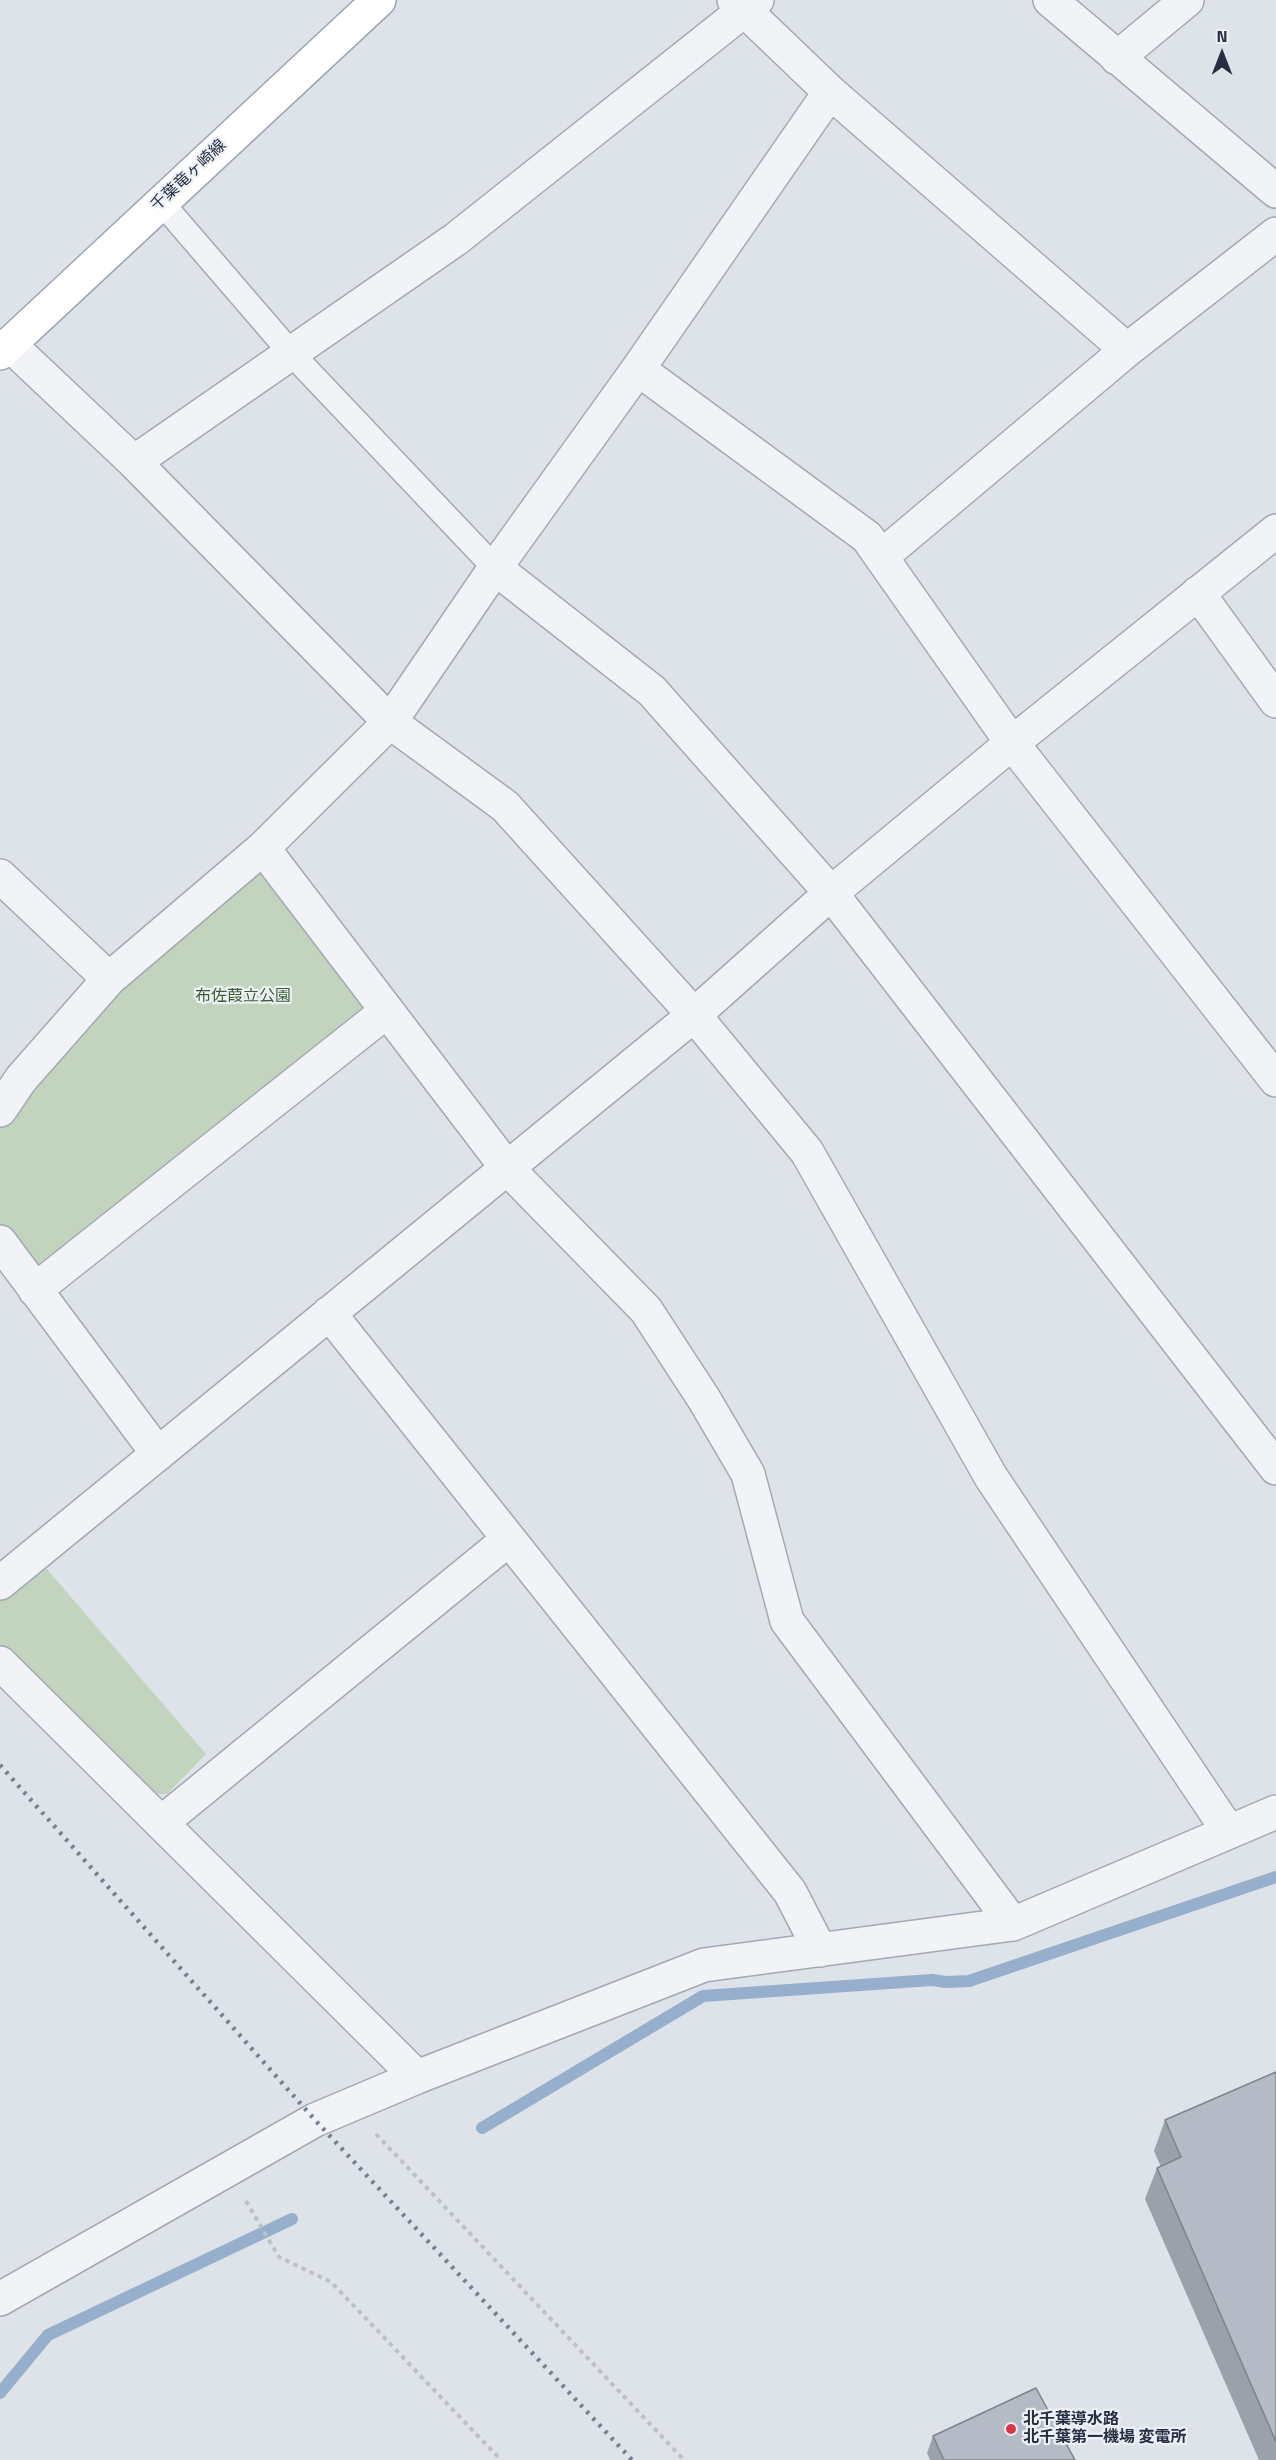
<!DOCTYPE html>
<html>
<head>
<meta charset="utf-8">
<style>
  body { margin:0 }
  #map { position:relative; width:1276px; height:2460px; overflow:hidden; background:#dee2e9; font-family:"Titillium Web",sans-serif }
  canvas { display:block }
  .north { position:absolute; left:1192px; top:24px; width:60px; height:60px; -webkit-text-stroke:4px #edf1f6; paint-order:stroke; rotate:0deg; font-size:16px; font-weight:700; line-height:24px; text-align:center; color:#252f41 }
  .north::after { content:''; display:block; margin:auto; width:21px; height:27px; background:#252f41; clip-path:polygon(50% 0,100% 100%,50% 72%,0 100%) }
</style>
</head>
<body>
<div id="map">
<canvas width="1276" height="2460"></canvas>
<div class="north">N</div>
</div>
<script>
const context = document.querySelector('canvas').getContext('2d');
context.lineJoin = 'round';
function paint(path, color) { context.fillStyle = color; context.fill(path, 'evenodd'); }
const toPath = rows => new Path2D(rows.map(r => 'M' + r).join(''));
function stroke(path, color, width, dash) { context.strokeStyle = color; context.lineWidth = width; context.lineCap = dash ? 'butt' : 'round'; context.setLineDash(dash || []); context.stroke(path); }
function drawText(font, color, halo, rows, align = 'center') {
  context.font = font + ' "Titillium Web","Noto Sans JP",sans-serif'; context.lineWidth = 4.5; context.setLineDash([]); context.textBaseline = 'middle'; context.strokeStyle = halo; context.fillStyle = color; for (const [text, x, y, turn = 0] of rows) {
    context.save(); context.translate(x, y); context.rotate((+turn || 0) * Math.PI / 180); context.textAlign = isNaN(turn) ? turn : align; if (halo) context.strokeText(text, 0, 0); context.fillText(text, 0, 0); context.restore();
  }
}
const green = toPath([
  [263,848,387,1011,35,1290,0,1242,0,1110],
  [46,1568,206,1754,167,1794,142,1794,0,1655,0,1599]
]);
const stream = toPath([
  [482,2128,703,1996,932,1980,946,1982,969,1981,1276,1877],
  [0,2393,48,2335,292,2219]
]);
const path = toPath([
  [376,2134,684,2460],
  [246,2201,279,2257,331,2282,501,2460]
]);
const service = toPath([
  [161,202,291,353,495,568]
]);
const minor = toPath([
  [1050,0,1276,191],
  [1117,58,1187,0],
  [830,92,1127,350],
  [9,344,134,462,390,722,505,806,694,1015,807,1152,991,1477,1229,1832],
  [638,369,867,537,1012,743,1276,1080],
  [134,462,456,239,757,0],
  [882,556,1127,350,1276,234],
  [1198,593,1276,701],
  [263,848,507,1168,646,1310,704,1399,748,1474,787,1621,1013,1924],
  [0,876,109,979],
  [0,1110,21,1079,109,979,263,848,390,722,495,568,638,369,830,92,734,0],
  [0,1242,158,1454],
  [35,1290,387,1011],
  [329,1313,790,1892,820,1950],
  [0,1583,694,1015,831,893],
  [0,1663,417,2077],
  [161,1823,509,1539],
  [0,2299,315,2120,417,2077,704,1965,1013,1924,1276,1812]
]);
const tertiary = toPath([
  [495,568,652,691,831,893,1276,1468],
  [831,893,1012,743,1276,531]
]);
const primary = toPath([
  [0,353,379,0]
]);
const rail = toPath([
  [0,1765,315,2120,632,2460]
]);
const wall = toPath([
  [1276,2072,1276,2460,1259,2460,1145,2199,1157,2168,1161,2167,1154,2151,1165,2120],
  [933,2436,1075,2460,930,2460,927,2453]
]);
const building = toPath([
  [1276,2072,1276,2442,1157,2168,1181,2157,1165,2120,1276,2072],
  [1036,2388,1075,2460,944,2460,933,2436,1036,2388]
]);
const markers = [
  [1011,2429,6,"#db354a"]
];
const streetNames = [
  ["千葉竜ヶ崎線",189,176,-43]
];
const parkNames = [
  ["布佐葭立公園",243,997]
];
const poiNames = [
  ["北千葉導水路",1023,2420],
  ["北千葉第一機場 変電所",1023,2438]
];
paint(green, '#c3d4be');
stroke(stream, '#95afcd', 12);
stroke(service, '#a3a9b3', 27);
stroke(minor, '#a3a9b3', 36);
stroke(tertiary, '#a3a9b3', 36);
stroke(primary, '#9ca6b6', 36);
stroke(path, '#bcc0c8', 4, [4.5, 4.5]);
stroke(service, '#f1f3f7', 24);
stroke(minor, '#f1f3f7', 33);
stroke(tertiary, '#f1f3f7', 33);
stroke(primary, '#fff', 33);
stroke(rail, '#768094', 4.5, [3, 6]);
paint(wall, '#9ba1aa');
paint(building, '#b4bbc6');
stroke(building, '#7e838b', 1.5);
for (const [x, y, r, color] of markers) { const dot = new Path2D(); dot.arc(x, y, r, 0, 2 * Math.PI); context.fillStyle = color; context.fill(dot); stroke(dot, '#edf1f6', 2); }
drawText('16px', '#252f41', '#edf1f6', streetNames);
drawText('16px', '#395e31', '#edf1f6', parkNames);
drawText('bold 16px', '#252f41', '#edf1f6', poiNames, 'left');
</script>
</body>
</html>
